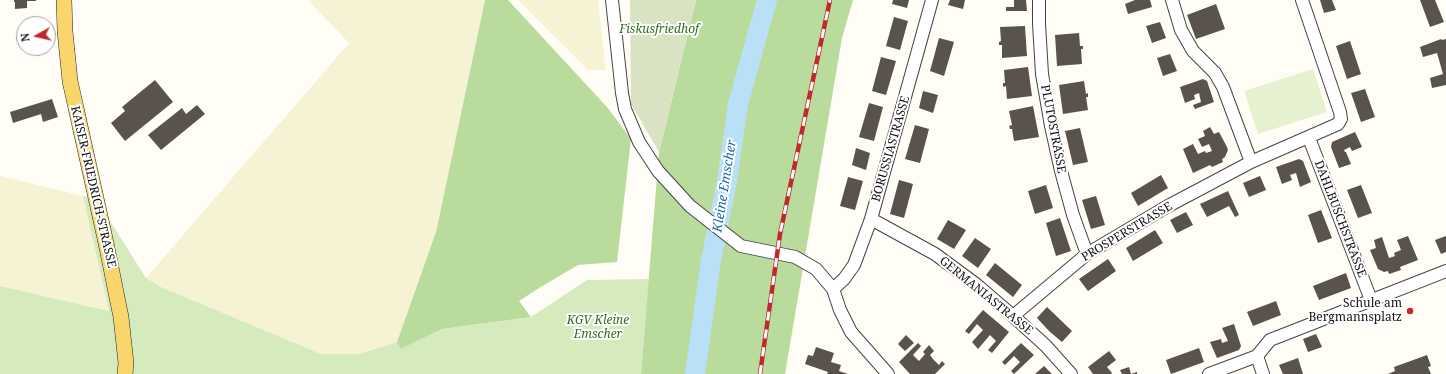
<!DOCTYPE html>
<html>
<head>
<meta charset="utf-8">
<style>
  body { margin:0 }
  #map { position:relative; width:1446px; height:374px; overflow:hidden; background:#fffdf5; font-family:"Noto Serif",serif }
  canvas { display:block }
  .north { position:absolute; left:16px; top:16px; width:40px; height:40px; box-sizing:border-box; background:#fff; border:1px solid #a0a0a0; border-radius:50%; rotate:262deg; font-size:11px; font-weight:700; line-height:16px; text-align:center; color:#111 }
  .north::after { content:''; display:block; margin:auto; width:14px; height:18px; background:#c4262e; clip-path:polygon(50% 0,100% 100%,50% 72%,0 100%) }
</style>
</head>
<body>
<div id="map">
<canvas width="1446" height="374"></canvas>
<div class="north">N</div>
</div>
<script>
const context = document.querySelector('canvas').getContext('2d');
context.lineJoin = 'round';
function paint(path, color) { context.fillStyle = color; context.fill(path, 'evenodd'); }
const toPath = rows => new Path2D(rows.map(r => 'M' + r).join(''));
function stroke(path, color, width, dash) { context.strokeStyle = color; context.lineWidth = width; context.lineCap = dash ? 'butt' : 'round'; context.setLineDash(dash || []); context.stroke(path); }
function drawText(font, color, halo, rows, align = 'center') {
  context.font = font + ' "Noto Serif",serif'; context.lineWidth = 4; context.setLineDash([]); context.textBaseline = 'middle'; context.strokeStyle = halo; context.fillStyle = color; for (const [text, x, y, turn = 0] of rows) {
    context.save(); context.translate(x, y); context.rotate((+turn || 0) * Math.PI / 180); context.textAlign = isNaN(turn) ? turn : align; if (halo) context.strokeText(text, 0, 0); context.fillText(text, 0, 0); context.restore();
  }
}
const farmland = toPath([
  [308,0,485,0,436,232,397,342,359,354,321,354,161,287,146,278,349,43],
  [518,0,598,0,606,70,588,70],
  [0,176,83,196,109,311,0,286]
]);
const green = toPath([
  [83,196,96,199,146,278,161,287,321,354,359,354,397,342,401,349,442,329,531,317,587,280,649,279,641,374,0,374,0,286,109,311]
]);
const forest = toPath([
  [485,0,508,0,607,107,631,139,617,262,578,265,539,288,519,301,531,317,442,329,401,349,397,342,436,232],
  [696,0,853,0,842,38,785,374,641,374,659,152]
]);
const cemetery = toPath([
  [630,0,696,0,659,152,631,104]
]);
const pitch = toPath([
  [1313,69,1327,112,1258,134,1244,91]
]);
const river = toPath([
  [695,374,711,260,727,181,738,104,767,0]
]);
const building = toPath([
  [14,0,36,0,36,1,27,1,27,8,15,9,15,2,14,2],
  [893,0,909,0,907,8,892,4],
  [950,0,965,0,963,9,948,5],
  [1014,0,1026,0,1027,11,1006,11,1006,7,1014,7],
  [1135,0,1150,0,1152,7,1128,14,1125,4],
  [1320,0,1332,0,1336,10,1324,13],
  [1420,0,1435,0,1444,22,1430,27],
  [1216,4,1225,29,1196,39,1187,15],
  [894,17,908,21,900,50,886,46],
  [1160,22,1166,38,1152,43,1146,26],
  [1025,26,1027,56,1002,58,1002,45,999,45,999,42,1001,41,1000,27],
  [1079,33,1080,46,1083,46,1083,49,1081,49,1082,64,1057,66,1055,35],
  [939,38,954,42,944,76,930,71],
  [1441,39,1442,40,1446,39,1446,85,1432,88,1430,78,1443,74,1437,53,1423,57,1420,47],
  [1350,41,1361,74,1347,79,1336,46],
  [1170,54,1177,71,1163,76,1157,58],
  [881,57,896,61,886,95,872,91],
  [1028,67,1032,96,1007,99,1006,86,1003,87,1003,83,1005,83,1004,70],
  [1203,79,1207,81,1214,102,1195,109,1193,105,1201,102,1199,93,1194,95,1195,99,1185,103,1180,87],
  [155,80,173,102,125,141,111,123,125,111,122,107],
  [1084,81,1086,94,1088,93,1088,97,1086,97,1088,110,1063,114,1059,85],
  [1365,89,1375,117,1361,122,1351,93],
  [923,91,938,95,933,113,919,108],
  [52,99,58,117,43,122,41,114,13,123,10,112],
  [869,103,883,107,874,141,859,137],
  [197,105,205,114,161,150,148,135,182,108,186,114],
  [1033,106,1039,137,1014,141,1012,129,1010,129,1009,126,1012,125,1009,111],
  [915,125,929,129,920,163,905,159],
  [1210,127,1214,134,1219,132,1227,147,1228,150,1225,157,1222,159,1223,162,1212,167,1210,165,1193,173,1183,149,1193,144,1198,154,1205,151,1206,153,1212,151,1209,144,1202,147,1198,139,1205,136,1203,131],
  [1080,128,1088,162,1073,165,1065,131],
  [1355,132,1362,147,1352,151,1350,147,1344,150,1345,152,1346,152,1351,164,1339,168,1331,147,1332,142],
  [856,148,870,153,866,170,852,165],
  [1299,159,1303,161,1311,182,1300,187,1296,173,1290,175,1292,180,1282,184,1276,167],
  [1161,175,1168,188,1138,206,1131,193],
  [1260,176,1266,190,1249,197,1243,183],
  [848,177,863,181,855,210,840,206],
  [899,180,913,184,904,218,890,214],
  [1046,185,1053,208,1035,214,1028,191],
  [1361,185,1372,213,1358,218,1347,190],
  [1228,191,1239,215,1235,217,1229,206,1207,217,1200,204],
  [1096,196,1105,225,1091,229,1082,200],
  [1321,210,1332,238,1318,243,1308,215],
  [1186,212,1193,225,1177,233,1170,220],
  [1060,218,1071,251,1056,256,1046,223],
  [948,220,966,230,954,249,937,239],
  [1155,230,1163,243,1133,261,1126,248],
  [1408,236,1418,260,1400,267,1401,270,1389,274,1388,271,1384,272,1378,269,1370,250,1376,248,1374,240,1382,237,1389,258,1395,256,1394,253,1401,250,1397,240],
  [1446,236,1446,252,1441,254,1435,240],
  [975,238,991,249,978,268,962,256],
  [1108,259,1116,271,1088,291,1079,279],
  [995,263,1022,285,1013,297,986,275],
  [1346,273,1351,288,1319,300,1313,286],
  [1276,301,1281,315,1253,326,1247,312],
  [1047,307,1072,331,1062,342,1049,331,1037,318],
  [983,310,1009,332,992,353,988,350,996,341,990,335,978,349,972,342,983,330,977,324,969,334,965,331],
  [1234,324,1241,346,1239,350,1217,358,1210,342,1221,339,1222,343,1228,341,1222,328],
  [1316,334,1322,347,1308,352,1303,339],
  [906,335,914,343,905,351,898,344],
  [918,343,921,346,913,355,919,361,925,354,923,352,929,345,934,351,930,355,933,359,939,365,942,361,945,364,935,374,910,374,899,362],
  [1021,343,1034,355,1014,374,1011,371,1020,362,1014,356,1005,365,1002,362],
  [816,347,834,353,831,362,841,365,839,371,848,374,827,374,828,372,805,364,808,355,813,356],
  [1199,348,1204,362,1171,374,1166,360],
  [1109,351,1116,360,1107,367,1112,373,1111,374,1093,374,1088,367],
  [1427,355,1431,366,1428,367,1431,374,1388,374,1395,371,1394,367],
  [1298,358,1303,374,1283,374,1279,365],
  [1044,366,1052,374,1035,374],
  [1129,367,1131,374,1137,372,1137,374,1122,374,1120,370]
]);
const minor = toPath([
  [612,0,622,93,625,109,639,142,658,171,690,206,741,246,795,257,816,269,833,289,840,310,851,332,888,374],
  [1039,0,1039,24,1042,74,1051,126,1061,171,1073,215,1087,254],
  [1172,0,1181,30,1193,51,1215,73,1223,87,1251,162],
  [1309,138,1371,300],
  [871,219,935,254,977,285,1013,316,1046,346,1071,374],
  [833,289,844,279,854,265,871,219,932,0],
  [1013,316,1087,254,1168,206,1251,162,1338,124,1341,119,1340,112,1302,0],
  [1257,356,1263,374],
  [1209,374,1257,356,1270,340,1446,271]
]);
const major = toPath([
  [64,0,65,31,70,81,106,243,121,317,126,363,125,374]
]);
const rail = toPath([
  [760,374,780,234,830,0]
]);
const markers = [
  [1410,311,4,"#c4262e"]
];
const parkNames = [
  ["Fiskusfriedhof",659,30],
  ["KGV Kleine",598,321],
  ["Emscher",598,335]
];
const streetNames = [
  ["PLUTOSTRASSE",1053,129,79],
  ["BORUSSIASTRASSE",891,149,-74],
  ["KAISER-FRIEDRICH-STRASSE",93,187,77],
  ["DAHLBUSCHSTRASSE",1340,219,69],
  ["PROSPERSTRASSE",1127,232,-31],
  ["GERMANIASTRASSE",986,296,39]
];
const poiNames = [
  ["Schule am",1402,304],
  ["Bergmannsplatz",1402,318]
];
const waterNames = [
  ["Kleine Emscher",725,186,-81]
];
paint(farmland, '#f6f3d4');
paint(green, '#d5ebbd');
paint(forest, '#b9dc9c');
paint(cemetery, '#d9e3c4');
paint(pitch, '#e6f2cf');
stroke(river, '#b9e0f7', 20);
paint(building, '#5a524d');
stroke(minor, '#444', 14);
stroke(major, '#222', 16);
stroke(minor, '#fff', 12);
stroke(major, '#f9d66b', 15);
stroke(rail, '#c4262e', 4.5);
stroke(rail, '#fff', 3, [9]);
for (const [x, y, r, color] of markers) { const dot = new Path2D(); dot.arc(x, y, r, 0, 2 * Math.PI); context.fillStyle = color; context.fill(dot); stroke(dot, '#fff', 1.5); }
drawText('italic 12px', '#2f6b1f', '#fff', parkNames);
drawText('12px', '#111', '#fff', streetNames);
drawText('12px', '#111', '#fff', poiNames, 'right');
drawText('italic 13px', '#1768a6', '#fff', waterNames);
</script>
</body>
</html>
